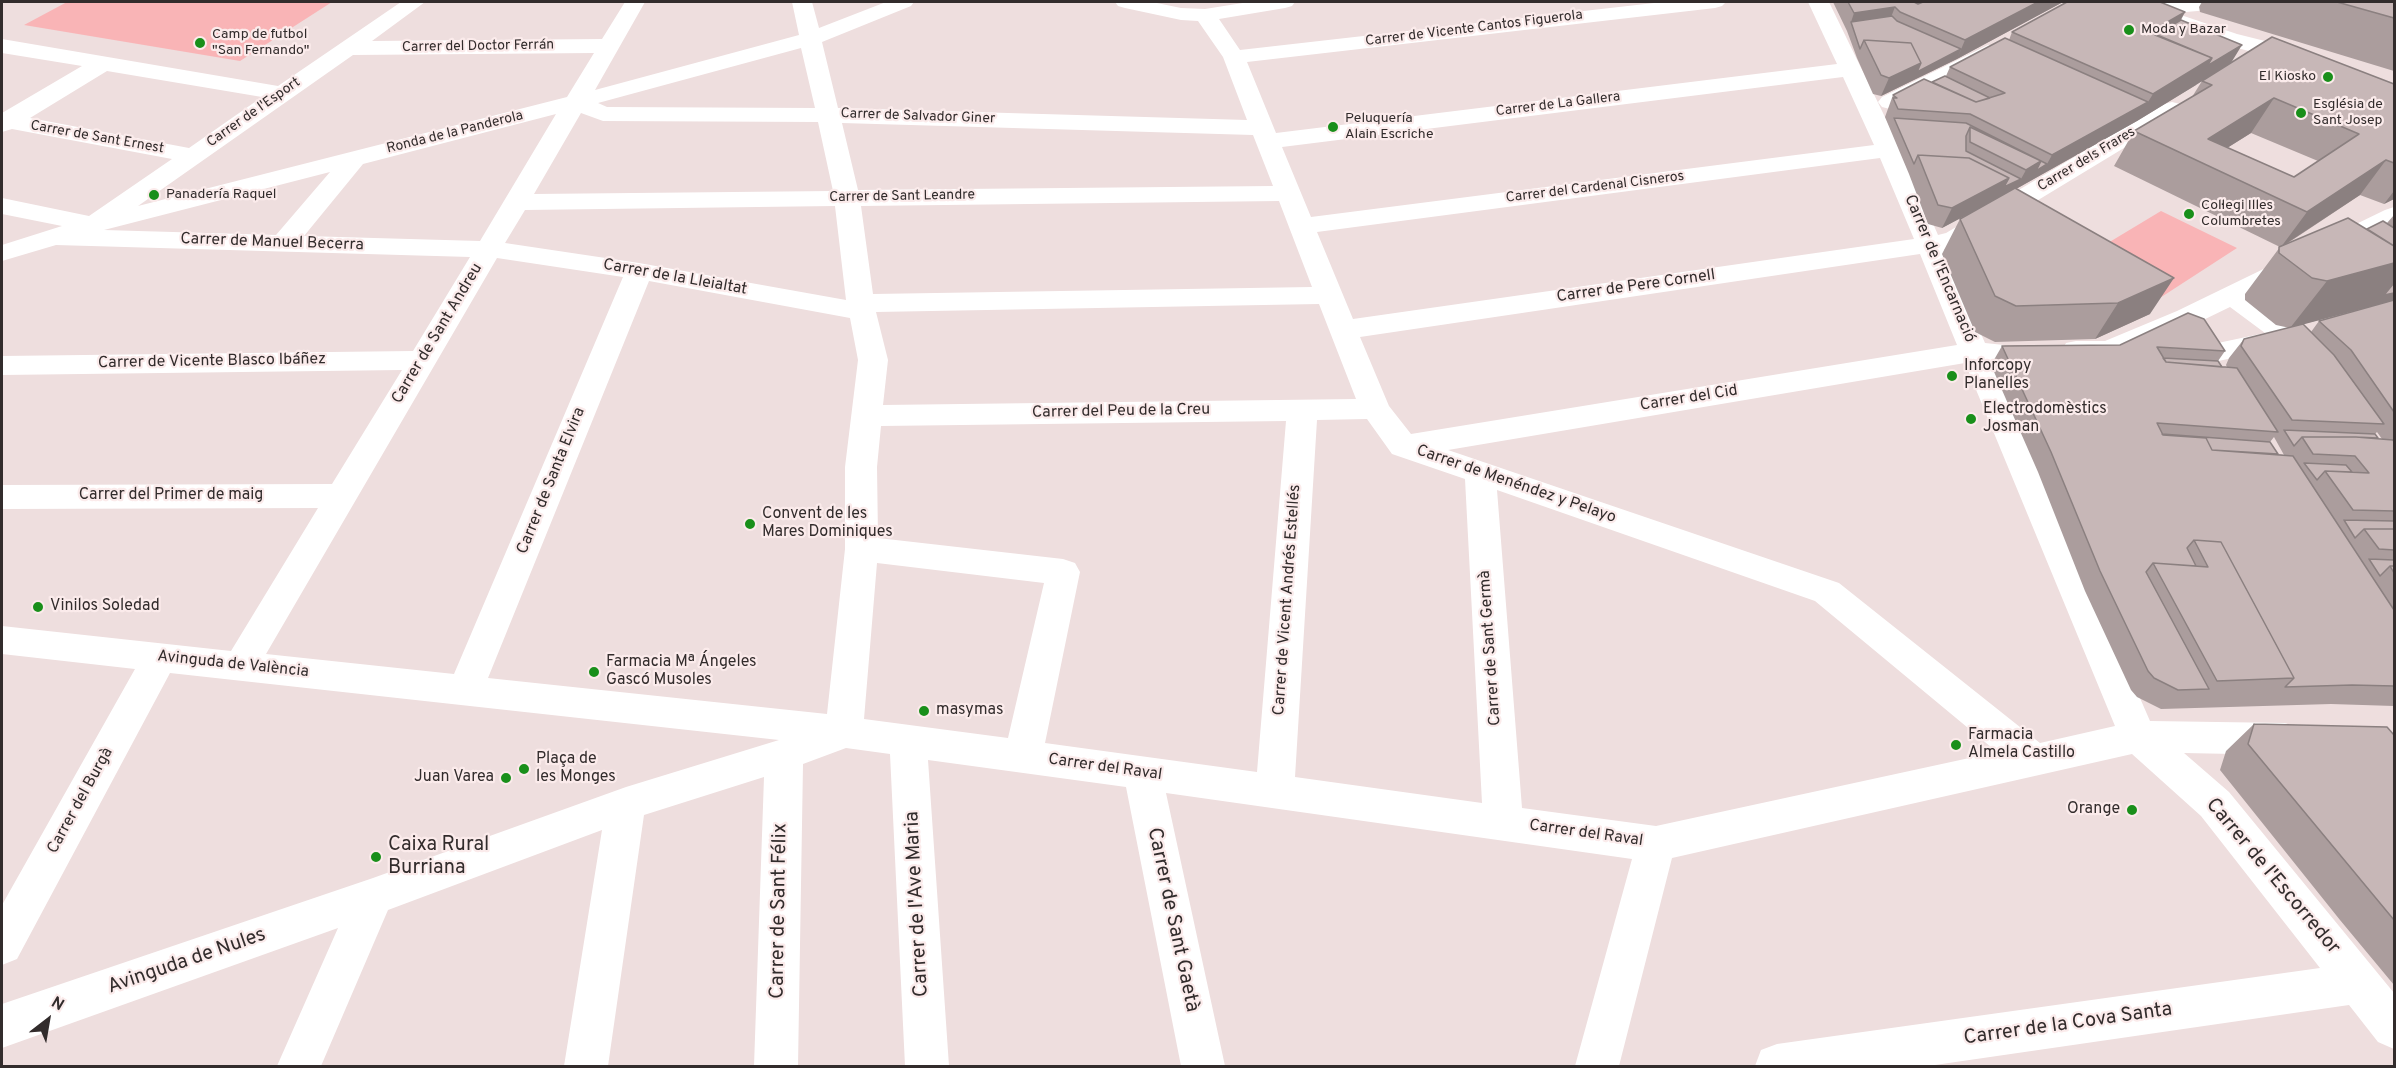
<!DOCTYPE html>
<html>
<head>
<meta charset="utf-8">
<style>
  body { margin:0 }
  #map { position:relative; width:2396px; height:1068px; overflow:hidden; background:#eedede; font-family:Overpass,sans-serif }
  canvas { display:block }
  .frame { position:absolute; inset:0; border:3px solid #322c2c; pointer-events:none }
  .north { position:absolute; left:18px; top:990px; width:60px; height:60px; -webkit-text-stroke:4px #fbebeb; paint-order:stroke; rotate:31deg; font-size:16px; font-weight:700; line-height:24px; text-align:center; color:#322c2c }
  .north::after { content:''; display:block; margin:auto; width:21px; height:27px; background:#322c2c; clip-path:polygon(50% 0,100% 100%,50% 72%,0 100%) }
</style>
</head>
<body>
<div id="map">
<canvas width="2396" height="1068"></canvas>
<div class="frame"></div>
<div class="north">N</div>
</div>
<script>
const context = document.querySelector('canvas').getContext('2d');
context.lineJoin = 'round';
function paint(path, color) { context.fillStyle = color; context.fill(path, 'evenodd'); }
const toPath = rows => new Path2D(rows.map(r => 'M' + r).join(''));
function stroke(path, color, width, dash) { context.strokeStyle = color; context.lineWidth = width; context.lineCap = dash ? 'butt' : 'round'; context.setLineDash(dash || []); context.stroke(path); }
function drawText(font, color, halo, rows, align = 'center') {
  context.font = font + ' Overpass,sans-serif'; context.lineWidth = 4.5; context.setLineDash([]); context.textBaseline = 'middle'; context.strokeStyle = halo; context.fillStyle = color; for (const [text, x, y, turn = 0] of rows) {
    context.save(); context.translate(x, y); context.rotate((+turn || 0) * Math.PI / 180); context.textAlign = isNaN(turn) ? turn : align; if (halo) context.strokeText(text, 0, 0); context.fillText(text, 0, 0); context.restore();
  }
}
const green = toPath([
  [67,2,332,2,240,61,24,25],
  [2161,211,2237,248,2149,305,2073,264]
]);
const minor = toPath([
  [401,2,425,2,372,41,602,39,625,2,645,2,595,90,799,35,792,2,812,2,819,28,886,2,914,2,911,6,822,42,838,108,1247,120,1223,57,1198,21,1181,20,1125,8,1118,6,1115,2,1152,2,1181,8,1205,9,1249,2,1295,2,1292,6,1285,8,1219,19,1240,50,1663,2,1726,2,1722,6,1715,8,1247,62,1276,133,1837,64,1808,2,1829,2,1901,150,1938,235,1946,233,2164,104,2172,102,2180,104,2184,109,2180,114,1964,245,1944,249,1985,343,2004,345,2008,352,2004,359,1993,361,2150,721,2285,723,2298,728,2304,739,2298,750,2285,755,2184,753,2229,792,2394,993,2394,1049,2378,1042,2349,1005,1928,1066,1755,1066,1761,1050,1777,1044,2320,968,2201,816,2132,754,1672,858,1619,1066,1575,1066,1632,859,1166,793,1225,1066,1181,1066,1126,787,928,760,949,1066,905,1066,890,754,846,748,803,764,798,1066,754,1066,764,777,644,815,608,1066,564,1066,602,830,388,910,321,1066,277,1066,338,928,2,1048,2,1004,373,878,626,787,779,740,170,673,17,959,2,965,2,905,135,669,2,654,2,626,231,651,318,508,2,509,2,485,332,484,402,370,2,375,2,356,413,351,470,257,56,245,2,261,2,245,62,226,2,214,2,198,89,216,172,159,12,129,2,132,2,113,82,66,2,53,2,39,278,86,401,2],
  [801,48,815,108,607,107,598,103,801,48],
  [594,53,567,97,138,206,353,55,594,53],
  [107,71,262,97,189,148,30,118,107,71],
  [1843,77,1874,145,1311,217,1282,147,1843,77],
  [581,113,603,121,818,122,833,191,534,194,581,113],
  [556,114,480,241,304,236,363,164,556,114],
  [842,123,1253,135,1273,186,858,190,842,123],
  [1880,158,1914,239,1353,319,1317,232,1880,158],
  [330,172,276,235,104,230,330,172],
  [1279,201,1312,287,873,294,861,206,1279,201],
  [835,206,846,300,639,263,505,243,525,210,835,206],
  [1920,254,1957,345,1411,434,1389,406,1360,337,1920,254],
  [497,258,623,277,454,674,266,654,497,258],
  [649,281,850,318,858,360,845,467,845,549,827,714,488,678,649,281],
  [1319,304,1356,399,883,405,888,360,876,312,1319,304],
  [1965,363,2115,726,2040,743,1839,583,1448,450,1965,363],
  [1367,419,1392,454,1465,479,1482,803,1295,777,1317,420,1367,419],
  [1286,421,1257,772,1045,743,1080,572,1075,563,1063,559,878,538,877,467,881,426,1286,421],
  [1497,490,1815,601,1997,752,1656,826,1522,808,1497,490],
  [877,563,1044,583,1008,738,864,719,877,563],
  [2111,2,2146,3,2241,2,2238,6,2231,8,2175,13,2237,34,2309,52,2312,57,2309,62,2301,64,2221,44,2114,6,2111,2],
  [1988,45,1996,47,1999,52,1996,57,1898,107,1890,109,1882,107,1878,102,1882,97,1988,45],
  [2394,207,2394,225,2251,296,2303,332,2326,359,2321,366,2311,369,2301,366,2284,347,2209,363,2199,361,2195,354,2199,347,2265,333,2230,307,2197,323,2109,359,2076,359,2066,357,2062,350,2066,343,2076,341,2105,341,2177,311,2385,210,2394,207]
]);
const wall = toPath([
  [1833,2,2063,2,1957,59,1881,96,1873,94,1857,58,1847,31],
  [2202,2,2394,2,2394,71,2200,12,2199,7],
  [2185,12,2181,20,2196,85,2137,121,2016,189,2150,314,2095,339,1995,342,1975,332,1942,254,1960,219,1980,207,1942,228,1928,224,1909,174,1885,117,1893,95,1932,82,1946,76,1950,67,2009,40,2012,32],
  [2202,81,2394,84,2394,199,2384,204,2360,195,2285,245,2367,229,2387,223,2394,215,2394,706,2331,704,2161,709,2137,697,2131,690,2085,591,2038,472,1991,365,2002,346,2120,345,2225,351,2218,361,2222,367,2227,367,2226,365,2229,358,2244,339,2290,328,2276,325,2245,300,2245,294,2280,247,2114,166,2134,131,2192,97],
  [2251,133,2318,161,2294,177,2227,148],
  [2366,308,2319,321,2311,332,2303,324],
  [2377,432,2382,439,2378,438,2375,434],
  [2274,437,2284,455,2278,454,2270,442],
  [2254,724,2394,735,2394,985,2340,920,2220,770,2226,751]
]);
const shadedWall = toPath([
  [2038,2,2063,2,1957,59,1965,40],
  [1895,7,1888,25,1851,22,1854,13],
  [2185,12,2170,38,2157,46,2150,32],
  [2242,45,2231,63,2196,85,2137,121,2016,189,1942,228,1952,208,2009,178,2021,179,2026,170,2041,161,2047,164,2052,155,2148,102,2153,94,2212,58],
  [1961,49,1957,59,1881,96,1889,78,1921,63],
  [2274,98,2251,133,2203,163,2208,139],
  [2386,160,2360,195,2281,247,2307,212],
  [2394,191,2394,199,2384,204],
  [2394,263,2394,302,2376,305,2290,328,2327,281],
  [2174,278,2150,314,2095,339,2118,303]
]);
const building = toPath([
  [1848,2,1914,2,1918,4,1923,2,2038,2,1965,40,1900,12,1895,7,1854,13,1848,2],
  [2067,2,2160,2,2185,12,2150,32,2212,58,2153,94,2012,32,2067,2],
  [2337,2,2394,2,2394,18,2337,2],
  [1892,16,1897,21,1961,49,1917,72,1921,63,1911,43,1864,40,1860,49,1851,22,1892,16],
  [2181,20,2242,45,2207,66,2212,58,2155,35,2181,20],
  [2272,37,2394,84,2394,163,2386,160,2307,212,2134,131,2212,85,2202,81,2272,37],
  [2274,98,2359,134,2294,177,2208,139,2274,98],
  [2005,38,2148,102,2052,155,1970,114,1898,109,1893,98,1897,98,1893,95,1924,79,1976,102,2005,93,1950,67,2005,38],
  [1864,40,1911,43,1921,63,1889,78,1881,75,1864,40],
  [1945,76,1990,98,1976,102,1932,82,1945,76],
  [1894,118,1966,123,2047,164,2036,171,2041,161,1970,127,1966,136,1966,151,2021,179,2004,187,2009,178,1969,158,1918,155,1914,164,1894,118],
  [1970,127,2041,161,2026,170,1970,142,1970,127],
  [1918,155,1969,158,2009,178,1952,208,1938,205,1918,155],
  [2015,188,2174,278,2118,303,2016,306,1995,296,1960,219,2015,188],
  [2348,218,2394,246,2394,263,2327,281,2312,278,2279,253,2279,247,2348,218],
  [2383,221,2394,228,2394,246,2367,229,2383,221],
  [2394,283,2394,293,2384,295,2394,283],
  [2394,300,2394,412,2351,350,2319,321,2394,300],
  [2188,313,2204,319,2225,351,2157,347,2166,362,2237,368,2278,432,2157,423,2163,435,2206,438,2212,450,2293,456,2394,610,2394,686,2352,685,2285,687,2294,678,2221,542,2194,540,2187,548,2196,566,2153,563,2146,572,2209,689,2178,690,2154,678,2148,671,2100,571,2051,452,2002,346,2120,345,2188,313],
  [2303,324,2334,355,2384,424,2292,420,2241,346,2244,339,2303,324],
  [2163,358,2218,361,2222,367,2166,362,2163,358],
  [2284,430,2375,434,2378,438,2356,437,2302,437,2294,446,2284,430],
  [2162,434,2270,442,2278,454,2212,450,2206,438,2163,435,2162,434],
  [2302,437,2356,437,2393,440,2394,442,2394,511,2353,510,2325,471,2369,473,2355,456,2313,454,2302,437],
  [2304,463,2346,465,2352,472,2325,471,2317,480,2304,463],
  [2344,520,2394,521,2394,529,2364,529,2355,538,2344,520],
  [2364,529,2394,529,2394,550,2379,549,2364,529],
  [2194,540,2221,542,2294,678,2217,681,2153,563,2208,567,2194,540],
  [2369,559,2394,560,2394,566,2390,566,2380,576,2369,559],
  [2390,566,2394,566,2394,573,2390,566],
  [2254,724,2387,727,2394,735,2394,920,2248,744,2254,724]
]);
const markers = [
  [2129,30,6,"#198f1a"],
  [200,43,6,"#198f1a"],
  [2328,77,6,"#198f1a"],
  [2301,113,6,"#198f1a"],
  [1333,127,6,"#198f1a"],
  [154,195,6,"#198f1a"],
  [2189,214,6,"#198f1a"],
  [1952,376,6,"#198f1a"],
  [1971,419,6,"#198f1a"],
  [750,524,6,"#198f1a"],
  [38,607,6,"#198f1a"],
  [594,672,6,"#198f1a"],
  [924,711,6,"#198f1a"],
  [1956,745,6,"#198f1a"],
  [524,769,6,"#198f1a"],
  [506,778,6,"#198f1a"],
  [2132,810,6,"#198f1a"],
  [376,857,6,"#198f1a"]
];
const farStreetnames = [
  ["Carrer de Vicente Cantos Figuerola",1474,29,-7],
  ["Carrer del Doctor Ferrán",478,47,-1],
  ["Carrer de La Gallera",1558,105,-7],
  ["Carrer de l'Esport",254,113,-35],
  ["Carrer de Salvador Giner",918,117,2],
  ["Ronda de la Panderola",455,133,-14],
  ["Carrer de Sant Ernest",97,138,10],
  ["Carrer dels Frares",2087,160,-31],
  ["Carrer del Cardenal Cisneros",1595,188,-7],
  ["Carrer de Sant Leandre",902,197,-1]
];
const farPoinames = [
  ["Moda y Bazar",2141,30],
  ["Camp de futbol",212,35],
  ["\"San Fernando\"",212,51],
  ["El Kiosko",2316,77,"right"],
  ["Església de",2313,105],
  ["Sant Josep",2313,121],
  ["Peluquería",1345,119],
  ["Alain Escriche",1345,135],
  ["Panadería Raquel",166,195],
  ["Col·legi Illes",2201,206],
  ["Columbretes",2201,222]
];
const streetNames = [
  ["Carrer de Manuel Becerra",272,243,2],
  ["Carrer de l'Encarnació",1939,269,67],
  ["Carrer de la Lleialtat",675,278,10],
  ["Carrer de Pere Cornell",1636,287,-8],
  ["Carrer de Sant Andreu",438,334,-59],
  ["Carrer de Vicente Blasco Ibáñez",212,362,-1],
  ["Carrer del Cid",1689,399,-9],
  ["Carrer del Peu de la Creu",1121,412,-1],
  ["Carrer de Santa Elvira",552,481,-68],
  ["Carrer de Menéndez y Pelayo",1516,485,19],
  ["Carrer del Primer de maig",171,496],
  ["Carrer de Vicent Andrés Estellés",1288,600,-86],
  ["Carrer de Sant Germà",1491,648,-94],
  ["Avinguda de València",233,665,6],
  ["Carrer del Raval",1105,768,8],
  ["Carrer del Burgà",81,801,-61],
  ["Carrer del Raval",1586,834,8]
];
const poiNames = [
  ["Inforcopy",1964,367],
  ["Planelles",1964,385],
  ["Electrodomèstics",1983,410],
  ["Josman",1983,428],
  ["Convent de les",762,515],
  ["Mares Dominiques",762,533],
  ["Vinilos Soledad",50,607],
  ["Farmacia Mª Ángeles",606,663],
  ["Gascó Musoles",606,681],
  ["masymas",936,711],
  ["Farmacia",1968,736],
  ["Almela Castillo",1968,754],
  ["Plaça de",536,760],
  ["les Monges",536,778],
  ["Juan Varea",494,778,"right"],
  ["Orange",2120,810,"right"]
];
const nearPoinames = [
  ["Caixa Rural",388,846],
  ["Burriana",388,869]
];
const nearStreetnames = [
  ["Carrer de l'Escorredor",2272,877,50],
  ["Carrer de l'Ave Maria",918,904,-93],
  ["Carrer de Sant Félix",780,911,-89],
  ["Carrer de Sant Gaetà",1172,920,78],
  ["Avinguda de Nules",187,962,-19],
  ["Carrer de la Cova Santa",2068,1025,-8]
];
paint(green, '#f9b4b6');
paint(minor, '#fff');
paint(wall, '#ab9d9d');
paint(shadedWall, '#8b8080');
paint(building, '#c7b7b7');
stroke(building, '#8b8080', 1.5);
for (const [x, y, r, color] of markers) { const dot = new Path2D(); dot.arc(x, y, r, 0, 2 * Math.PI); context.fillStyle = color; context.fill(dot); stroke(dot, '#fbebeb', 2); }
drawText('14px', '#322c2c', '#fbebeb', farStreetnames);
drawText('14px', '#322c2c', '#fbebeb', farPoinames, 'left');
drawText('16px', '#322c2c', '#fbebeb', streetNames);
drawText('16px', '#322c2c', '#fbebeb', poiNames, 'left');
drawText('20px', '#322c2c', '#fbebeb', nearPoinames, 'left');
drawText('20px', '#322c2c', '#fbebeb', nearStreetnames);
</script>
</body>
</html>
